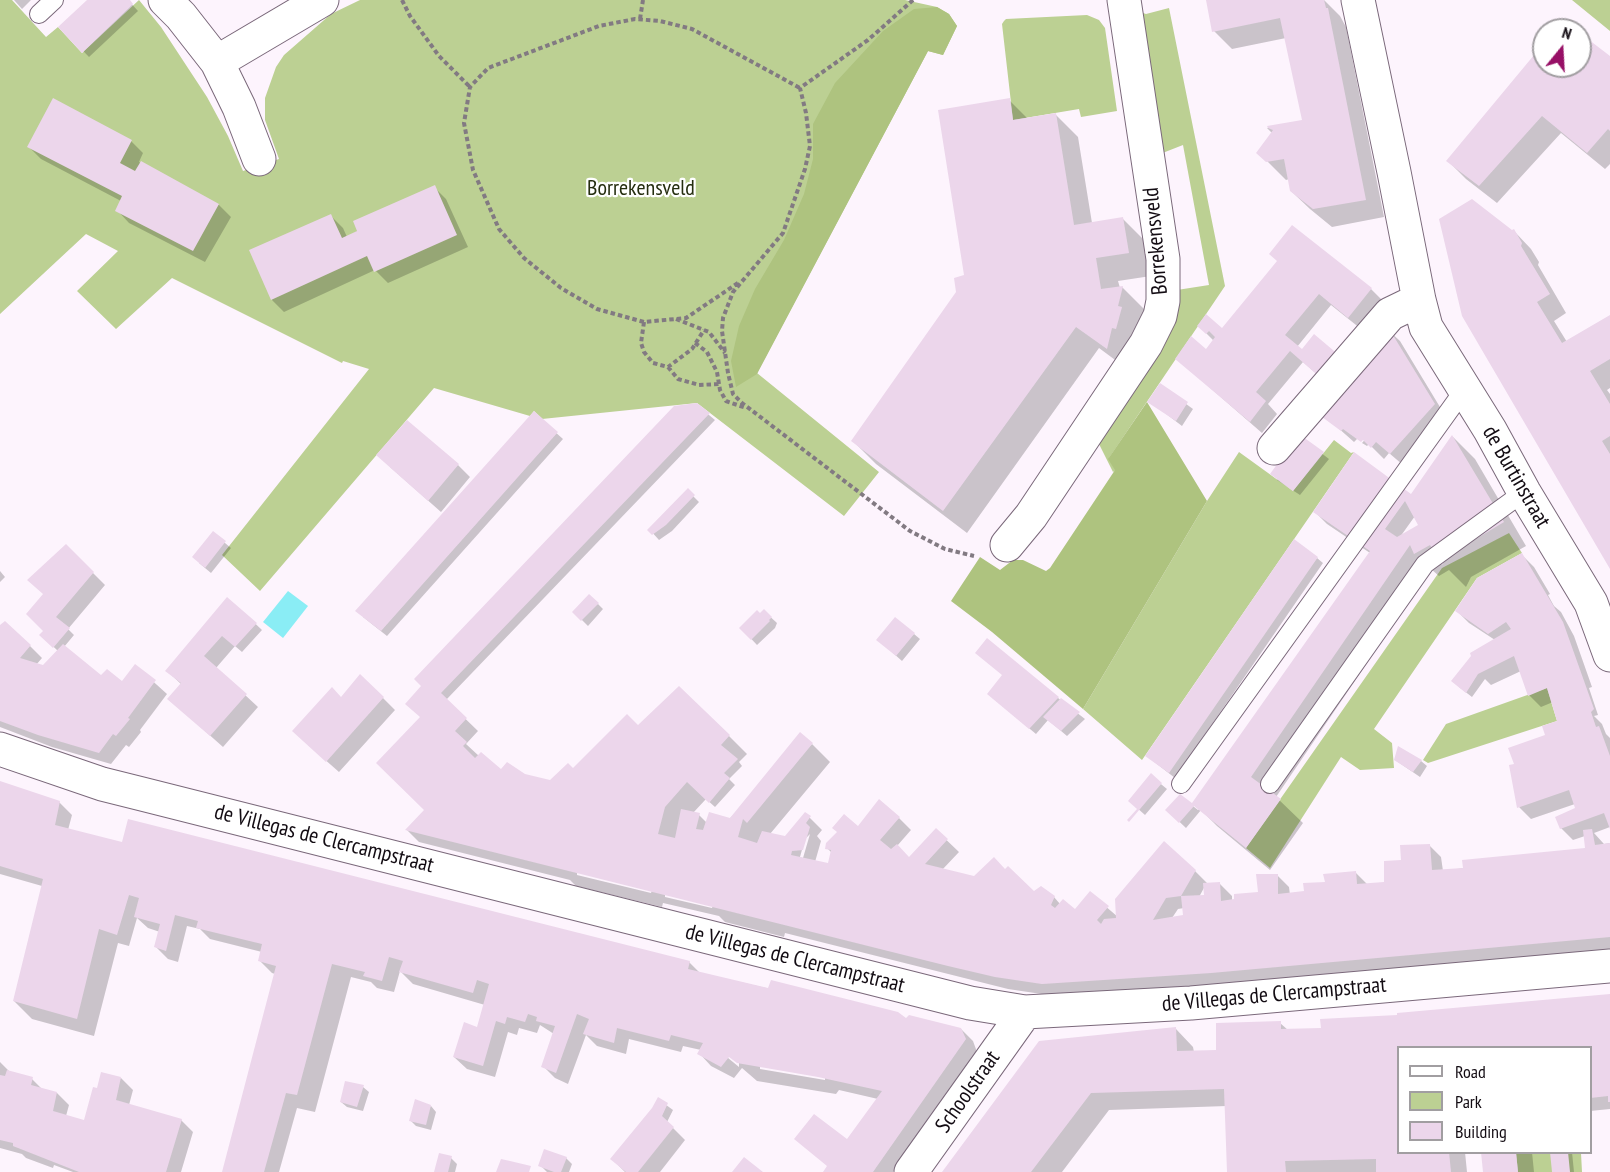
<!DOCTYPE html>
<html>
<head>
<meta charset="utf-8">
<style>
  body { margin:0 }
  #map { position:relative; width:1610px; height:1172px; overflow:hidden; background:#fdf4fd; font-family:"PT Sans Narrow",sans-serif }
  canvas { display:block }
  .legend { position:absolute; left:1397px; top:1046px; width:195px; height:108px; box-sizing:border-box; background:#fff; border:2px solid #a19ea1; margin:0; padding:8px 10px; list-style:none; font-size:18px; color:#130c13 }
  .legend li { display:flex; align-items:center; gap:12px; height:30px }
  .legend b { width:30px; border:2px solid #a19ea1 }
  .north { position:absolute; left:1532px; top:18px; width:60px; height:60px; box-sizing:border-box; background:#fff; border:2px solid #a19ea1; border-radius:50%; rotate:18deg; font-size:16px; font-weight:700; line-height:24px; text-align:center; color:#130c13 }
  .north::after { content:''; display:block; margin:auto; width:21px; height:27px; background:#971066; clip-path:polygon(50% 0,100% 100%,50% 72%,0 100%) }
</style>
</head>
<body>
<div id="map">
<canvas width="1610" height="1172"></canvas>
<ul class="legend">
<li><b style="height:8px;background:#fff"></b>Road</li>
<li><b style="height:16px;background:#bcd093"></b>Park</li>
<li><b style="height:16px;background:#ecd6eb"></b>Building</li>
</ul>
<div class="north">N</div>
</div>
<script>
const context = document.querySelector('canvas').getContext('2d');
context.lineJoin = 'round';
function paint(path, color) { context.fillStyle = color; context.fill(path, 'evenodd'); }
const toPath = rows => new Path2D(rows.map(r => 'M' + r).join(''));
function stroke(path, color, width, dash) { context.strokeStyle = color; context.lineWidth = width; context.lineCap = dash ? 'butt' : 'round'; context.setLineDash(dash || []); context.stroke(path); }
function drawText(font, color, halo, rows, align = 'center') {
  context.font = font + ' "PT Sans Narrow",sans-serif'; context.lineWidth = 4.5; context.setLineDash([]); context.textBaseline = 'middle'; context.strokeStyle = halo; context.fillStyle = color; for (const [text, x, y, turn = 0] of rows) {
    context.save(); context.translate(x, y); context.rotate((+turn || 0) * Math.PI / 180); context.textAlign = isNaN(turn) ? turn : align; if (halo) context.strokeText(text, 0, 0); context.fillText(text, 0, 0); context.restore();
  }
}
const green = toPath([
  [0,0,12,0,46,37,58,27,82,53,139,0,161,27,207,97,228,136,243,171,279,159,265,120,265,98,276,67,284,55,331,14,360,0,905,0,937,7,949,14,957,26,943,55,928,51,757,373,879,472,844,516,697,403,542,419,534,411,530,416,434,388,260,591,222,555,369,369,343,361,342,363,172,278,116,329,77,291,118,251,86,234,0,314],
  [1572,0,1610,0,1610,31],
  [1169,8,1225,286,1109,458,1116,470,1113,472,1098,442,1177,290,1209,285,1183,145,1160,154,1142,17,1143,13,1146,14],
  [1087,15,1099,20,1105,28,1117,111,1081,117,1079,109,1013,120,1002,24,1004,21,1006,19],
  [1334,440,1351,453,1354,452,1142,760,1083,709,1207,501,1239,452,1293,491],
  [1509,533,1522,553,1477,578,1374,729,1392,743,1394,768,1360,770,1341,757,1270,868,1246,848,1442,568],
  [1547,688,1557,721,1428,763,1423,760,1446,724],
  [1516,1153,1581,1153,1582,1172,1518,1172]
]);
const forest = toPath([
  [937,7,949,14,957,26,943,55,928,51,757,374,736,387,731,361,739,326,755,289,784,240,804,194,813,159,813,124,835,83,883,31,914,9],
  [1147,402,1207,501,1083,709,992,632,951,601,980,557,1000,570,1013,560,1023,560,1046,571,1050,568,1115,470,1108,459]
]);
const water = toPath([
  [288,591,308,606,283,638,263,622]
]);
const shadow = toPath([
  [14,0,31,0,22,9],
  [89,0,128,0,138,11,89,57,60,27],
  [1216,0,1324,0,1340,16,1346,27,1384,217,1332,227,1310,209,1291,191,1289,179,1286,180,1258,152,1272,133,1267,128,1304,121,1286,38,1232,49,1214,31],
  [1580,35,1610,58,1610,164,1605,169,1561,133,1497,203,1466,179,1448,161,1544,46,1544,66,1580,66],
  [54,100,131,141,143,153,139,162,219,205,231,217,205,262,129,223,117,210,121,201,41,159,29,147],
  [1009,100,1028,119,1055,114,1078,137,1092,223,1122,218,1145,241,1151,276,1118,281,1120,288,1122,287,1145,310,1130,371,1099,348,967,533,876,464,853,441,958,293,966,276],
  [434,187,446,199,468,247,388,283,375,270,284,312,272,300,251,250,331,216,343,228,347,237],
  [1514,231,1531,249,1539,262,1538,265,1566,313,1554,321,1567,342,1610,317,1610,388,1607,390,1610,394,1610,566,1512,232],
  [1279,261,1371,289,1383,301,1361,329,1331,305,1297,347,1302,351,1339,357,1388,330,1400,341,1446,417,1403,465,1389,453,1384,459,1369,444,1367,446,1362,443,1370,434,1357,439,1354,442,1319,411,1336,391,1303,362,1268,404,1277,414,1262,433,1177,359,1206,351,1214,341,1199,326,1222,330],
  [1160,385,1193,409,1182,426,1149,401],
  [697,405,715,420,446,700,478,731,466,744,479,756,501,771,551,782,573,770,638,727,729,736,747,754,739,762,742,766,729,779,735,785,715,807,706,799,693,813,699,815,707,823,729,819,812,744,830,762,770,834,786,838,806,814,822,830,817,836,821,841,815,862,829,865,832,853,827,848,859,828,899,818,911,830,897,846,909,858,936,830,959,852,942,870,975,878,1005,871,1034,893,1054,897,1060,904,1076,911,1090,893,1118,917,1195,871,1207,883,1220,884,1232,896,1232,901,1260,893,1277,875,1289,887,1290,895,1305,893,1355,872,1368,885,1385,883,1403,862,1429,845,1441,857,1443,871,1587,850,1585,836,1573,840,1561,828,1577,809,1575,804,1531,819,1519,807,1516,764,1547,736,1560,722,1553,702,1541,707,1529,695,1521,671,1491,685,1485,679,1472,697,1459,687,1495,640,1469,623,1457,611,1522,555,1534,567,1550,594,1548,595,1554,606,1561,612,1574,636,1592,687,1589,688,1598,715,1594,716,1602,724,1606,734,1610,738,1610,827,1594,833,1604,844,1610,843,1610,950,1199,986,1055,996,1008,989,785,933,784,937,725,922,719,916,663,903,662,907,576,886,570,880,419,842,407,830,426,810,421,717,407,704],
  [810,834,803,858,800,857,805,839],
  [577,872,652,890,651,893,577,875],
  [1205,886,1206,896,1199,897],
  [665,893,713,905,712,908,665,897],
  [1184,908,1185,917,1172,918,1178,909],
  [534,413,563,439,387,636,363,617],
  [1299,436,1329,459,1300,495,1277,480],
  [1453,437,1475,459,1526,546,1471,577,1466,587,1449,570,1439,576,1431,569,1276,797,1303,823,1270,870,1217,826,1201,810,1186,828,1167,810,1180,796,1198,810,1199,809,1370,553,1327,524,1315,512,1411,496],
  [1415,516,1420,525,1400,537],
  [458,465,470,477,441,512,390,467],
  [688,491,699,502,672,531,659,540,650,530],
  [213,533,231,548,211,573,199,563],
  [66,546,105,585,68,629,74,635,64,647,102,677,122,683,136,666,167,694,140,730,141,732,129,747,126,745,111,764,52,747,0,727,0,627,14,630,42,658,36,665,43,667,58,651,41,635,45,631,44,595],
  [1317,558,1323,563,1175,778,1153,761],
  [0,571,5,577,0,582],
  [598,604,603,609,588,626,574,612],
  [242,611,262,630,242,652,235,646,216,668,258,707,223,747,169,699,181,684,167,671],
  [764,611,777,623,775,628,757,645,741,628],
  [914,634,920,639,902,661,884,645],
  [1004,676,1058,698,1085,719,1067,736,1048,720,1036,734,994,699],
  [383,698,395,710,339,772,306,743,341,699],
  [1395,760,1421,761,1427,766,1420,777],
  [1151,776,1167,789,1145,815,1136,807],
  [0,782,59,802,72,815,68,830,123,843,689,962,700,973,907,1020,961,1029,973,1041,977,1052,893,1172,825,1172,878,1099,839,1090,836,1094,757,1081,742,1068,734,1078,711,1066,699,1053,701,1050,683,1046,681,1052,629,1039,626,1054,597,1046,586,1035,568,1084,555,1078,543,1066,554,1034,540,1025,537,1033,519,1028,517,1035,508,1032,495,1077,467,1069,454,1057,478,1028,485,1005,413,984,400,971,394,992,377,988,371,982,351,977,315,1112,297,1108,279,1172,223,1172,275,974,272,973,260,961,262,952,210,939,200,929,187,926,178,962,168,959,156,947,160,932,148,928,137,918,129,946,118,943,94,1036,32,1019,14,1001,42,886,0,874],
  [724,1051,739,1063,739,1067,722,1053],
  [760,1066,825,1077,825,1080,760,1069],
  [1610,996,1610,1109,1590,1111,1590,1048,1398,1048,1398,1152,1465,1152,1467,1172,1228,1172,1227,1106,1109,1110,1062,1172,944,1172,1176,1029,1193,1047,1194,1052,1216,1052,1280,1023,1288,1030,1323,1030,1377,1018],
  [0,1062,11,1073,32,1079,43,1090,57,1093,69,1105,66,1116,85,1122,98,1090,121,1078,133,1090,129,1105,181,1120,193,1132,181,1172,73,1172,54,1165,53,1168,26,1158,22,1154,0,1148],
  [363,1087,369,1092,363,1111,347,1107,341,1102],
  [658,1099,673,1110,667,1122,685,1140,660,1172,625,1172,612,1159,653,1109],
  [431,1106,436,1112,431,1130,416,1126,410,1120],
  [1483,1152,1532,1152,1534,1172,1484,1172],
  [1552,1152,1572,1152,1574,1172,1553,1172],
  [451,1158,457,1164,455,1172,435,1172],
  [566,1158,572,1164,569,1172,547,1172,540,1165]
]);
const building = toPath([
  [87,0,130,0,133,4,82,53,58,27],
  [1206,0,1324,0,1326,8,1328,8,1366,200,1313,209,1290,191,1284,159,1266,162,1256,153,1273,130,1268,128,1267,126,1302,120,1280,18,1212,32],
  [1562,19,1576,30,1554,30],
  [1580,33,1610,56,1610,131,1608,129,1587,153,1542,116,1479,186,1446,161,1544,43,1544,66,1580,66],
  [53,98,132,140,120,163,135,171,141,161,219,204,193,251,115,211,122,196,27,147],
  [1010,98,1013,120,1056,113,1074,225,1123,217,1129,253,1096,258,1101,289,1123,286,1118,306,1122,307,1116,329,1112,328,1107,349,1076,327,943,511,851,441,956,292,954,278,964,275,938,110],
  [435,185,457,235,374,272,367,256,271,300,249,250,331,214,342,238,357,231,353,221],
  [1472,199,1512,230,1514,229,1522,243,1521,246,1550,294,1537,302,1562,343,1610,315,1610,359,1590,371,1610,404,1610,436,1602,441,1610,454,1610,569,1462,316,1439,219],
  [1292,225,1372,288,1348,318,1319,294,1285,335,1302,349,1314,334,1340,356,1322,379,1290,351,1256,392,1266,401,1250,422,1175,359,1191,336,1206,349,1215,337,1209,331,1206,334,1197,326,1206,314,1222,328,1277,261,1269,254],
  [1388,327,1435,404,1390,454,1376,442,1371,448,1363,440,1361,442,1343,429,1341,431,1318,414],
  [1160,383,1188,402,1176,421,1147,402],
  [697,403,710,413,441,693,467,718,455,731,467,742,463,746,475,758,481,752,501,769,507,762,525,774,550,780,568,763,573,768,627,714,638,725,679,686,730,735,721,745,738,759,724,773,730,778,709,803,687,782,665,807,658,834,675,838,681,809,700,813,696,829,703,830,709,812,730,818,800,732,813,743,747,823,743,819,738,837,757,843,762,831,785,836,805,812,811,816,806,823,810,827,803,850,792,851,791,855,828,863,831,850,825,849,826,843,837,832,832,828,844,814,858,826,879,799,900,817,880,840,891,849,897,844,909,857,936,828,948,839,925,864,974,876,994,857,1005,869,1008,866,1034,891,1041,886,1055,896,1051,905,1055,908,1063,899,1075,909,1090,891,1109,906,1097,920,1101,924,1104,919,1116,918,1115,899,1164,841,1196,870,1181,896,1166,898,1153,920,1183,915,1181,896,1204,895,1203,883,1220,882,1221,901,1234,899,1234,894,1258,892,1256,874,1278,874,1278,894,1304,891,1303,883,1325,882,1323,874,1356,871,1357,884,1384,882,1384,861,1401,860,1400,845,1430,844,1432,870,1463,868,1462,860,1585,848,1583,830,1592,829,1595,845,1610,843,1610,937,1211,973,1042,984,995,977,948,966,405,830,424,810,376,763,420,717,405,704,421,686,414,679,674,406],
  [534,411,558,432,381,631,355,611],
  [407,420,459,464,428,501,376,455],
  [1299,434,1324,452,1293,491,1270,474],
  [1452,435,1504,522,1449,555,1442,565,1430,545,1414,554,1410,545,1251,777,1281,799,1246,848,1194,806,1179,823,1165,810,1180,794,1192,803,1370,551,1313,512,1354,452,1411,494],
  [1405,501,1418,525,1397,537,1385,529],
  [688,488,695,495,666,525,652,535,647,530],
  [213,531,226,541,205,568,192,557],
  [1294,539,1318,557,1169,773,1145,756],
  [66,544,94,572,56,617,70,628,53,648,39,635,43,631,26,614,43,594,27,580],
  [1522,553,1563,622,1594,709,1591,712,1596,727,1599,726,1610,756,1610,829,1604,813,1560,829,1555,817,1575,808,1569,790,1517,808,1509,765,1514,764,1508,748,1545,735,1542,726,1557,721,1547,688,1528,696,1514,656,1478,674,1466,693,1451,681,1471,656,1470,653,1511,629,1506,622,1488,634,1455,611,1477,578],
  [589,594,599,603,581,621,572,612],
  [227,597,257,623,235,647,222,636,204,656,247,694,210,736,167,699,181,683,165,671],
  [764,609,772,617,769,620,770,621,751,640,739,628,757,610,760,613],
  [895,617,915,633,896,656,876,640],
  [5,621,31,645,20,658,43,665,63,644,101,675,107,669,122,681,135,664,156,680,128,718,130,719,116,736,113,734,99,753,38,735,0,721,0,625],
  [987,638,1059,697,1029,729,987,694,1002,675,975,653],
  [360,674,384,697,326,762,292,731,332,687,341,697],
  [1061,698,1080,712,1061,731,1043,717],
  [1398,746,1422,760,1413,772,1394,760],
  [1151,773,1162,783,1129,822,1127,820,1137,809,1128,801],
  [0,781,60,801,55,825,122,842,128,819,690,961,688,969,768,988,771,980,898,1012,906,1018,909,1015,961,1028,966,1039,873,1172,823,1172,827,1166,794,1139,814,1114,847,1139,882,1091,818,1077,737,1063,729,1057,721,1067,697,1054,703,1043,671,1035,669,1041,617,1028,614,1043,583,1034,589,1019,577,1014,556,1073,541,1067,555,1026,536,1021,537,1017,528,1014,525,1022,507,1017,505,1024,496,1021,483,1066,453,1057,464,1022,477,1027,489,984,477,980,473,993,399,972,403,961,389,957,382,981,363,976,365,972,332,964,297,1095,286,1093,264,1172,222,1172,276,966,258,961,262,944,196,928,198,921,175,915,166,951,154,947,160,924,134,917,139,898,129,895,117,935,99,929,77,1019,13,1001,43,879,0,866],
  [1610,994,1610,1102,1608,1102,1608,1096,1590,1098,1590,1047,1398,1047,1398,1152,1449,1152,1451,1172,1376,1172,1376,1159,1285,1161,1286,1172,1227,1172,1224,1089,1091,1093,1031,1172,942,1172,1039,1041,1176,1027,1177,1051,1216,1050,1216,1023,1281,1021,1281,1029,1321,1028,1320,1019,1397,1015,1397,1013],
  [7,1070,33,1077,31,1085,57,1092,53,1111,84,1120,93,1087,97,1088,101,1072,121,1077,116,1100,182,1119,166,1172,79,1172,13,1146,13,1143,0,1140,0,1075,5,1076],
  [345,1081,364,1085,357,1107,340,1102],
  [658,1097,668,1103,662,1116,674,1127,638,1172,626,1172,610,1159,652,1108],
  [415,1099,431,1105,426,1125,409,1121],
  [544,1149,567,1157,561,1172,554,1172,538,1166],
  [1481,1152,1516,1152,1518,1172,1483,1172],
  [1550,1152,1568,1152,1570,1172,1552,1172],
  [439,1153,452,1156,448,1172,434,1172],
  [744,1157,763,1172,732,1172],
  [501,1159,510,1161,531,1166,529,1172,496,1172]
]);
const path = toPath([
  [402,0,410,16,439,56,470,87],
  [913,0,868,40,800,88,806,113,810,146,805,169,783,233,733,292,723,318,722,331,728,373,733,394,742,403,910,531,945,549,974,556],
  [640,19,643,0],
  [738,283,686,318,644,322,597,309,561,288,524,258,499,229,473,170,464,123,470,87,488,68,599,26,635,19,660,21,692,29,800,88],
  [676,319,709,332,725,353],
  [644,322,641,343,644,352,653,363,668,367,692,349,704,330],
  [695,343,707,352,717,372,720,390,726,401,746,408],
  [668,367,678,379,699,385,719,384]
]);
const lane = toPath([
  [39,14,54,0],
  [1181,784,1464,390],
  [1270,784,1425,564,1524,492]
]);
const street = toPath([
  [165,0,181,16,217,62,239,107,259,159],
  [1358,0,1394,172,1419,300,1426,327,1490,430,1524,492,1591,603,1610,655],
  [217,62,322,0],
  [1274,448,1390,314,1419,300],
  [1007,545,1031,516,1146,344,1160,316,1163,301,1163,259,1124,0],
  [0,749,102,784,142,794,970,1003,1025,1012,1191,1003,1610,966],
  [911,1172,1025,1012]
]);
const parkNames = [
  ["Borrekensveld",641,189]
];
const streetNames = [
  ["Borrekensveld",1156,241,-95],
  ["de Burtinstraat",1516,477,60],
  ["de Villegas de Clercampstraat",324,839,14],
  ["de Villegas de Clercampstraat",795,959,14],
  ["de Villegas de Clercampstraat",1274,995,-5],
  ["Schoolstraat",968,1092,-55]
];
paint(green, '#bcd093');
paint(forest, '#aec37f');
paint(water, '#8aedf5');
paint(shadow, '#0003');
paint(building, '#ecd6eb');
stroke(lane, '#7a687a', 20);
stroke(street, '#7a687a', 35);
stroke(path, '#827a82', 4, [4.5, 3]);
stroke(lane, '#fff', 18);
stroke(street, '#fff', 33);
drawText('22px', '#252e10', '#fff', parkNames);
drawText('22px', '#130c13', '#fff', streetNames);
</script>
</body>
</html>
